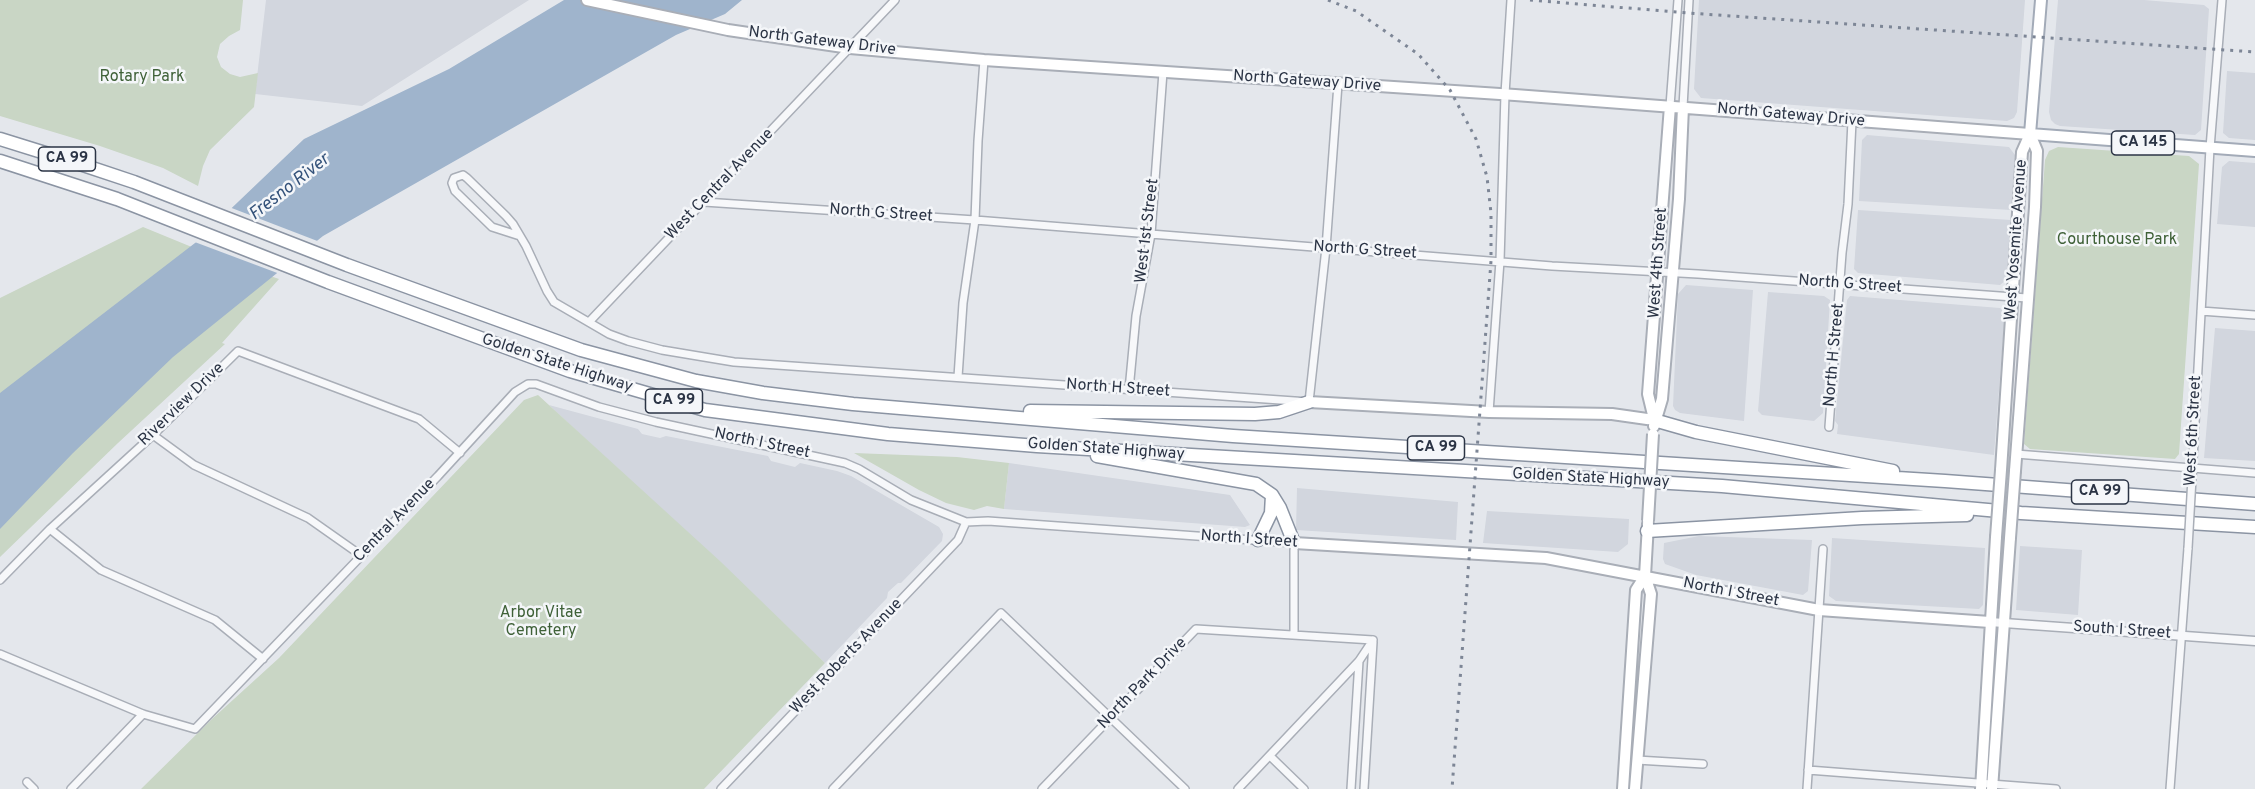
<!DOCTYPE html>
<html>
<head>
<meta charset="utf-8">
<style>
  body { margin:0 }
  canvas { display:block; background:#e4e7ec }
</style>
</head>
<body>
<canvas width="2255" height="789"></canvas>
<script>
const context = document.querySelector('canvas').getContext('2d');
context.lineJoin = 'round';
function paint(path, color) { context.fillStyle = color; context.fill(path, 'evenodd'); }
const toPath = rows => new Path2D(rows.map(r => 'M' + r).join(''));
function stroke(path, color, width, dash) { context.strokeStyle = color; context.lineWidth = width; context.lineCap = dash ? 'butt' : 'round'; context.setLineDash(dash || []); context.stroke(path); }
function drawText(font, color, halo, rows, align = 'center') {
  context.font = font + ' Overpass,sans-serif'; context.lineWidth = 5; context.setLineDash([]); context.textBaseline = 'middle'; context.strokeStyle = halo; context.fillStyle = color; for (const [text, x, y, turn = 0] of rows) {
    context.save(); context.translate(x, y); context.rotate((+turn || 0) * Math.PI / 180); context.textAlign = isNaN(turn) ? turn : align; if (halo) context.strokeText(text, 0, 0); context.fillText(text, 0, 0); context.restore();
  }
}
const built = toPath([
  [266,0,529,0,362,106,255,94],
  [1699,0,2025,0,2017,112,2014,118,2007,121,1701,98,1694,89],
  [2058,0,2144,0,2204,5,2209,9,2201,130,2195,135,2060,126,2055,124,2051,120,2049,112],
  [2227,71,2255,73,2255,140,2229,138,2223,133],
  [1867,135,2009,147,2015,155,2011,210,1859,201,1862,140],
  [2229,161,2255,163,2255,227,2217,224,2222,167],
  [1858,210,2011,220,2006,280,2000,285,1858,273,1854,269],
  [1686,285,1753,290,1744,421,1680,413,1675,410,1673,406,1678,294],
  [1768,292,1824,296,1830,300,1823,413,1814,421,1762,415,1758,411],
  [1850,296,2000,308,2005,312,1994,455,1837,434,1838,425,1835,421,1847,300],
  [2215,328,2255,331,2255,461,2204,458],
  [549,405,638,429,642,434,660,438,666,436,768,456,771,461,795,467,800,463,837,471,851,476,939,527,943,534,942,541,901,583,898,583,888,592,887,598,825,663],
  [1009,463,1230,495,1250,525,1245,527,1004,509],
  [1297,488,1458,502,1456,540,1296,530],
  [1487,511,1629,519,1628,544,1618,552,1483,543],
  [1699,536,1812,540,1808,591,1803,595,1696,575,1665,564,1663,559,1664,543],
  [1832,538,1985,548,1983,605,1979,609,1836,601,1829,596],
  [2020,546,2082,550,2078,615,2016,610]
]);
const green = toPath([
  [0,0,243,0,240,30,229,36,220,44,217,57,221,67,230,74,240,77,258,73,254,107,210,150,203,166,198,186,163,168,100,146,0,116],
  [2058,147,2189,156,2199,164,2179,454,2175,459,2030,449,2024,444,2045,160,2049,151],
  [143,227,221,259,279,279,222,343,225,344,118,443,0,557,0,298],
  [538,395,721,562,825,663,704,789,141,789,212,719,279,658,524,400],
  [854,453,957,457,1009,463,1004,509,987,506,974,510,946,503,919,490]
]);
const water = toPath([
  [564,0,742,0,725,14,676,35,323,236,173,357,73,453,0,529,0,393,195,243,304,139,449,69]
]);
const pier = toPath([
  [229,207,320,242,280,274,192,241]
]);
const minor = toPath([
  [1670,106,1678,0],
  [1683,107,1689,0],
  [704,202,975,220,1552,266,1698,274,2027,298],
  [520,236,492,227,455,191,452,183,454,178,463,175,467,178,506,216,513,224,526,246,547,291,554,302,609,334,628,341,662,350,734,362,1309,402,1326,248,1338,84],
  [2201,311,2255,315],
  [589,322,895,0],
  [958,377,963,303,975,220,978,141,984,60],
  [1129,390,1136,316,1151,234,1163,72],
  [1489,412,1500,261,1505,94,1511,0],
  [1829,427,1842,253,1848,204,1852,121],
  [153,435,194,465,308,518,362,556],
  [2016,454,2255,473],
  [2192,478,2210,148,2222,0],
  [50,529,101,570,215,620,263,659],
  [0,580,50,529,153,435,238,351,419,419,460,453],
  [0,654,143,714,195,729,438,476,515,392,528,384,536,384,599,407,656,422,845,463,859,469,911,500,966,522,988,521,1294,543,1294,635],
  [1270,756,1304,789],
  [1637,760,1703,764],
  [1808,770,2056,789],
  [27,782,34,789],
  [71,789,143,714],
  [721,789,958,540,966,522],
  [833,789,1001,613,1185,789],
  [1042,789,1196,629,1373,640],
  [1238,789,1359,661,1373,640],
  [1351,789,1359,661],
  [1364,789,1373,642],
  [1807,789,1823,549],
  [2170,789,2188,548]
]);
const tertiary = toPath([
  [1990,622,2255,641]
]);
const secondary = toPath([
  [587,0,728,30,850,48,984,60,1515,95,2030,134],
  [1309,402,1489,412,1612,414,1654,420],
  [1654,419,1648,394,1670,106],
  [1654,426,1662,399,1679,199,1683,107],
  [2001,470,2022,152,2030,134],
  [2015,471,2035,207,2037,151,2030,134],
  [1294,543,1546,558,1819,610,1990,622],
  [1623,789,1636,590,1645,576],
  [1635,789,1651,594,1645,576,1648,524],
  [1981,789,1996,537],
  [1992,789,2010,538]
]);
const primary = toPath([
  [2041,0,2030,134,2255,151]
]);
const motorway = toPath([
  [0,139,74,162,134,182,347,265,581,350,696,381,763,393,853,404,1233,436,1945,481,2255,504],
  [0,161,117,199,328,282,570,371,705,410,888,434,1037,446,1722,486,2021,513,2255,527],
  [1030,411,1255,414,1279,412,1309,402],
  [1654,420,1696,432,1893,471],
  [1097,456,1256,484,1272,495,1280,508,1294,543],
  [1647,531,1862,518,1967,515],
  [1258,540,1271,513,1272,495]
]);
const rail = toPath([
  [1328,0,1356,11,1418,54,1450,90,1476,139,1487,177,1491,213,1491,261,1452,789],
  [1530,0,1688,13,2255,52]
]);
const minorBridge = toPath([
  [2188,548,2192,478]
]);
const secondaryBridge = toPath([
  [1648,521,1653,434],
  [1996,537,2001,470],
  [2010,538,2015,471]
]);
const shields = [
  [2143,143,63],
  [67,159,57],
  [674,401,57],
  [1436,448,57],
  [2100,492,57]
];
const shieldNames = [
  ["CA 145",2143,143],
  ["CA 99",67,159],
  ["CA 99",674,401],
  ["CA 99",1436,448],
  ["CA 99",2100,492]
];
const streetNames = [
  ["North Gateway Drive",822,42,7],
  ["North Gateway Drive",1307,82,4],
  ["North Gateway Drive",1791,116,5],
  ["West Central Avenue",720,185,-46],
  ["North G Street",881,214,4],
  ["West 1st Street",1148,231,-83],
  ["West Yosemite Avenue",2017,240,-86],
  ["North G Street",1365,251,4],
  ["West 4th Street",1659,263,-86],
  ["North G Street",1850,285,4],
  ["North H Street",1835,355,-85],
  ["Golden State Highway",557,364,18],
  ["North H Street",1118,389,4],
  ["Riverview Drive",182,405,-44],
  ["West 6th Street",2194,431,-87],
  ["North I Street",762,444,12],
  ["Golden State Highway",1106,450,4],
  ["Golden State Highway",1591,479,3],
  ["Central Avenue",395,521,-46],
  ["North I Street",1249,540,4],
  ["North I Street",1731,593,11],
  ["South I Street",2122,631,4],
  ["West Roberts Avenue",847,657,-46],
  ["North Park Drive",1143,684,-46]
];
const parkNames = [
  ["Rotary Park",142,78],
  ["Courthouse Park",2117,241],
  ["Arbor Vitae",541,614],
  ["Cemetery",541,632]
];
const waterNames = [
  ["Fresno River",290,188,-38]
];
paint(built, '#d2d6de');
paint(green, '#c9d6c5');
paint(water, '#9fb4cc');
paint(pier, '#e4e7ec');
stroke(minor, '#a9aeb7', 10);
stroke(tertiary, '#a9aeb7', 11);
stroke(secondary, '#a9aeb7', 14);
stroke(primary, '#a3abb8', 14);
stroke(motorway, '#8b94a3', 15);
stroke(minor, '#f7f8fa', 7);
stroke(tertiary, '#f7f8fa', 8);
stroke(secondary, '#fff', 10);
stroke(primary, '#fff', 10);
stroke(motorway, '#fff', 12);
stroke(rail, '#7d8696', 3, [3, 6]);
stroke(minorBridge, '#a9aeb7', 10, []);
stroke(secondaryBridge, '#a9aeb7', 14, []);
stroke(minorBridge, '#f7f8fa', 7);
stroke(secondaryBridge, '#fff', 10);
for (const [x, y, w] of shields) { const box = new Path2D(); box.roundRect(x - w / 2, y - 12, w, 24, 4.5); context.fillStyle = '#f4f6f9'; context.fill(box); stroke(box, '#2b3445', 1.5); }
drawText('bold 15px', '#2b3445', null, shieldNames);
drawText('16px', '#2b3445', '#f4f6f9', streetNames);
drawText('16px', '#3f6138', '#f4f6f9', parkNames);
drawText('italic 18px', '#34527a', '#f4f6f9', waterNames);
</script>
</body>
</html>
